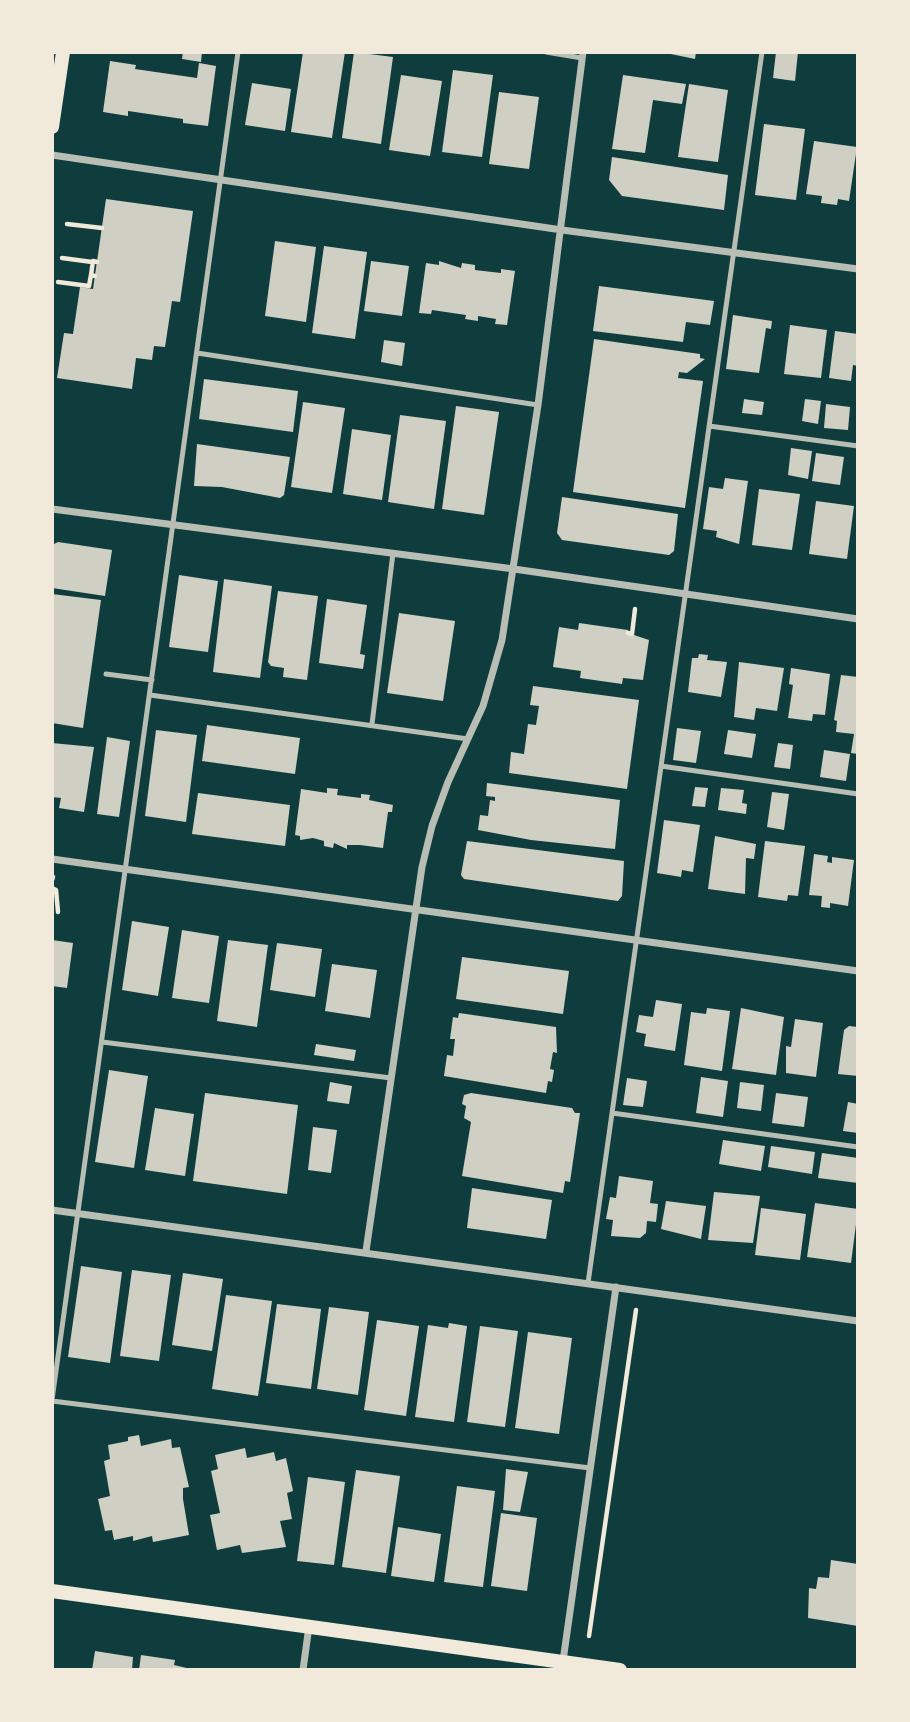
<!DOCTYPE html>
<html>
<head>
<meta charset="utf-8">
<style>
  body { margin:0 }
  #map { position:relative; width:910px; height:1722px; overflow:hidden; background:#0f3d3e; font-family:"IBM Plex Sans",sans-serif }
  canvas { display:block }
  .frame { position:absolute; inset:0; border:54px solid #f1e9da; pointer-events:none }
</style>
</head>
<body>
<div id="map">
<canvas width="910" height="1722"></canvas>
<div class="frame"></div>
</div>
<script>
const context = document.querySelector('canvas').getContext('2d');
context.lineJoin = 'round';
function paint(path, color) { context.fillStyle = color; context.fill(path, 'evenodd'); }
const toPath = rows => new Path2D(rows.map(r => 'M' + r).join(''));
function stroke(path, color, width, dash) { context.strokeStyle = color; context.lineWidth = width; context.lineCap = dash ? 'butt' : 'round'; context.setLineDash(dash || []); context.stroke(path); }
const building = toPath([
  [183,52,202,52,201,62,182,59],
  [303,52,345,52,332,138,291,132],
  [354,52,393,57,381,144,342,138],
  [661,52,696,52,695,59],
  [776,52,798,52,795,81,773,78],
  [110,61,136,65,135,69,197,78,199,63,216,66,208,126,183,123,183,119,128,111,128,116,103,112],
  [453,70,493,75,482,157,442,152],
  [401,75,442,81,430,156,389,150],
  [623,75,686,84,682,104,653,100,645,153,612,149],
  [252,83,291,89,285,131,245,125],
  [689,84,728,90,718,162,678,157],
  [499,92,539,97,529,169,489,164],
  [764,124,805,129,796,200,755,195],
  [814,141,857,147,849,201,838,199,837,205,821,203,822,196,806,194],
  [612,157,728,175,724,210,622,196,609,180],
  [106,199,193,211,180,302,172,301,165,347,154,346,152,360,136,358,132,389,57,378,64,333,73,334,80,287,93,289],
  [275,241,316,247,306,322,265,316],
  [324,246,367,252,355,339,312,333],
  [371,261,409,266,402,316,364,311],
  [439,261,461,268,462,263,475,265,475,270,501,273,501,269,515,271,507,325,495,324,496,319,478,316,478,321,465,319,466,315,432,310,431,314,419,313,426,263,439,265],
  [599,286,714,301,710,325,686,322,683,342,593,331],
  [733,315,772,321,771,329,766,328,759,373,726,369],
  [790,325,827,330,821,378,784,374],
  [835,331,858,334,858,366,853,365,851,381,829,378],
  [594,339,700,354,700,358,705,359,687,373,679,372,678,378,703,381,685,508,573,492],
  [384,340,405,343,402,366,381,362],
  [204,379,298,391,293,432,199,419],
  [744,399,764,402,762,415,742,413],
  [805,399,821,401,818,424,802,421],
  [303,402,345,408,332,493,291,487],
  [826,404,850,407,848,430,824,428],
  [456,406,499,412,484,515,442,509],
  [400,415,446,421,434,509,388,502],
  [352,429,391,435,382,500,343,494],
  [197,444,290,457,284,495,280,498,222,487,194,486],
  [791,448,812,451,808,479,788,475],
  [816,453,844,457,840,485,812,481],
  [725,478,748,481,739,544,716,537,717,531,703,529,709,487,723,489],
  [759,489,800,494,792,550,752,545],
  [562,497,678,514,674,551,669,555,562,540,557,533],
  [816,501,854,506,847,559,809,554],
  [58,542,112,550,105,596,52,588,52,545],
  [179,575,218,581,208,652,169,647],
  [224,579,272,586,260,678,213,672],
  [278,591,318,596,307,680,283,677,284,668,271,666,268,662],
  [52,594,101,600,83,728,52,723],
  [327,599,367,605,360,654,365,655,363,669,319,663],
  [399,613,455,621,443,701,387,693],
  [579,623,628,630,628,633,649,640,643,680,623,678,622,684,580,678,581,671,553,667,559,627,578,630],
  [699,654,708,655,707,660,727,662,721,697,688,692,692,658,698,658],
  [739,662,784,668,777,711,756,708,754,720,734,717],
  [791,668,830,674,825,715,813,714,812,721,788,718,793,685,789,684],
  [841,675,858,677,858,754,851,753,854,734,836,732,837,721,834,720],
  [533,686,639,700,627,789,509,773,511,752,524,754,528,724,536,725,539,706,530,705],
  [207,725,300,738,295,774,202,761],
  [677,728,701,731,696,763,673,760],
  [156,730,197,735,186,822,145,816],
  [728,730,756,734,752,758,724,754],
  [107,737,130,741,119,817,97,814],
  [52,743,94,747,84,812,59,808,61,798,52,797],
  [778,743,793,745,790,769,774,767],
  [824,750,850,754,846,781,820,777],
  [487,783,620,800,615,849,531,840,478,830,480,815,488,816,490,800,495,801,495,797,486,796],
  [695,787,708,788,705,807,692,806],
  [327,788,338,789,337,795,361,798,361,794,370,795,369,800,393,805,392,812,388,812,383,848,360,845,347,845,347,849,334,843,333,848,324,846,324,841,313,838,300,840,300,836,295,835,301,789,327,793],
  [721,788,744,790,742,803,747,804,746,814,718,810],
  [772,792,789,794,784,830,767,827],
  [198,793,290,805,285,846,192,834],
  [664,820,700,825,693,872,682,870,681,877,657,873],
  [715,836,756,844,754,859,746,858,745,894,708,889],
  [467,841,624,861,622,896,618,901,464,879,461,875],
  [765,841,805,846,798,896,788,895,787,901,758,897],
  [814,854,828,856,827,862,832,863,832,857,854,860,848,906,830,903,830,908,821,907,822,896,809,895],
  [132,921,169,927,158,996,122,990],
  [182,930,219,936,209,1003,172,998],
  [52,940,73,943,67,988,52,986],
  [228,940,268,945,257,1027,217,1021],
  [277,943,322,949,315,997,270,990],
  [462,957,569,971,563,1014,456,999],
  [332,964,377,970,370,1018,325,1011],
  [656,1000,682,1004,675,1051,644,1046,646,1034,636,1032,639,1015,653,1017],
  [707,1008,730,1011,722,1071,684,1065,691,1012,706,1014],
  [741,1008,784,1017,776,1075,732,1069],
  [459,1013,556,1027,557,1053,553,1052,550,1069,554,1070,552,1082,548,1081,546,1093,444,1076,447,1055,453,1056,455,1039,450,1039,453,1017,458,1018],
  [795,1019,823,1023,816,1077,786,1073,786,1046,791,1047],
  [849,1026,858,1027,858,1076,838,1074,844,1030],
  [316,1044,356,1050,354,1061,314,1055],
  [109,1070,148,1076,134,1168,95,1162],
  [701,1077,728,1081,723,1117,696,1113],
  [627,1078,647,1081,643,1107,623,1105],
  [330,1082,352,1086,349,1104,327,1101],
  [740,1082,764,1085,761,1111,737,1108],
  [205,1093,298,1105,287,1194,193,1181],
  [471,1093,572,1108,575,1113,580,1113,570,1182,565,1181,563,1193,462,1176,471,1122,464,1118,466,1106,462,1104,464,1095],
  [776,1093,808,1097,804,1127,772,1123],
  [848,1102,858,1104,858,1133,843,1131],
  [155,1108,194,1114,185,1176,145,1170],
  [313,1127,337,1130,331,1173,308,1170],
  [723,1140,765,1146,761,1171,719,1164],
  [771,1146,815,1152,812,1174,768,1167],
  [822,1153,858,1158,858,1183,818,1178],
  [619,1176,653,1181,650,1203,658,1204,656,1222,647,1221,646,1233,640,1238,611,1236,613,1220,606,1219,610,1197,616,1198],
  [472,1188,552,1200,546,1239,467,1228],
  [714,1192,760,1196,753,1243,708,1240],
  [666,1201,706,1206,701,1239,661,1229],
  [815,1203,858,1209,851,1263,807,1257],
  [761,1208,806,1214,800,1260,755,1255],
  [81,1266,122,1272,110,1363,68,1357],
  [132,1270,171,1275,159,1361,120,1356],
  [183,1273,223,1279,212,1351,172,1345],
  [226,1295,272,1301,258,1396,212,1389],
  [277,1304,321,1309,311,1389,266,1383],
  [329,1307,369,1312,358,1395,317,1389],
  [377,1320,419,1326,406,1416,364,1410],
  [449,1323,467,1326,454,1422,415,1417,428,1325,448,1328],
  [480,1326,518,1331,505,1427,467,1422],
  [528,1332,572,1338,559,1434,515,1428],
  [139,1435,141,1446,171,1439,172,1448,180,1447,189,1487,183,1488,183,1499,189,1535,153,1542,152,1536,133,1541,133,1536,114,1540,112,1530,105,1531,98,1499,110,1496,104,1461,110,1459,108,1445,128,1441,128,1437],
  [245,1448,247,1458,274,1452,276,1461,286,1458,293,1491,287,1493,292,1519,280,1521,286,1547,242,1553,240,1545,217,1550,210,1515,220,1513,211,1471,218,1469,215,1455],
  [506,1469,528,1472,520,1512,503,1510],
  [356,1470,400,1476,386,1573,342,1567],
  [308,1477,345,1482,334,1565,297,1561],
  [457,1486,495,1491,483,1587,444,1582],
  [501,1513,537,1518,527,1591,491,1586],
  [398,1527,441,1534,434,1582,391,1576],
  [831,1560,858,1564,858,1626,808,1618,809,1588,816,1589,818,1577,829,1578],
  [95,1651,133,1657,132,1670,92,1670],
  [141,1655,175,1660,174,1665,195,1670,139,1670]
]);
const path = toPath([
  [67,224,102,228],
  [62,258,92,262],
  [95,276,91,275,93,261,97,262],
  [58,282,89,286,91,275],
  [628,633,632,634,635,609],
  [52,880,53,877],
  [52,888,56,890,58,912],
  [589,1636,636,1310]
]);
const service = toPath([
  [546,52,582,58],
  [197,353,538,405],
  [709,426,858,446],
  [106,674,152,680],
  [150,695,468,739],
  [372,724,393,553],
  [661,766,858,794],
  [102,1042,391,1078],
  [612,1113,858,1147],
  [588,1283,762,52],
  [52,1400,238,52],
  [52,1401,590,1468]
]);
const minor = toPath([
  [52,155,562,230,858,269],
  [52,509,514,569,858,619],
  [52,859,858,971],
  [52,1210,858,1321],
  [366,1251,422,867,432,826,448,782,483,706,502,640,538,405,583,52],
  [563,1661,616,1287],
  [303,1670,309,1626]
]);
const secondary = toPath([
  [52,127,63,52],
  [52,1591,620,1670]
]);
paint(building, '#cfcfc3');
stroke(path, '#f1e9da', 4.5);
stroke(service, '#b8beb3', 5);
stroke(minor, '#b8beb3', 7);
stroke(secondary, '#f1e9da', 14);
</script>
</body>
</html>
